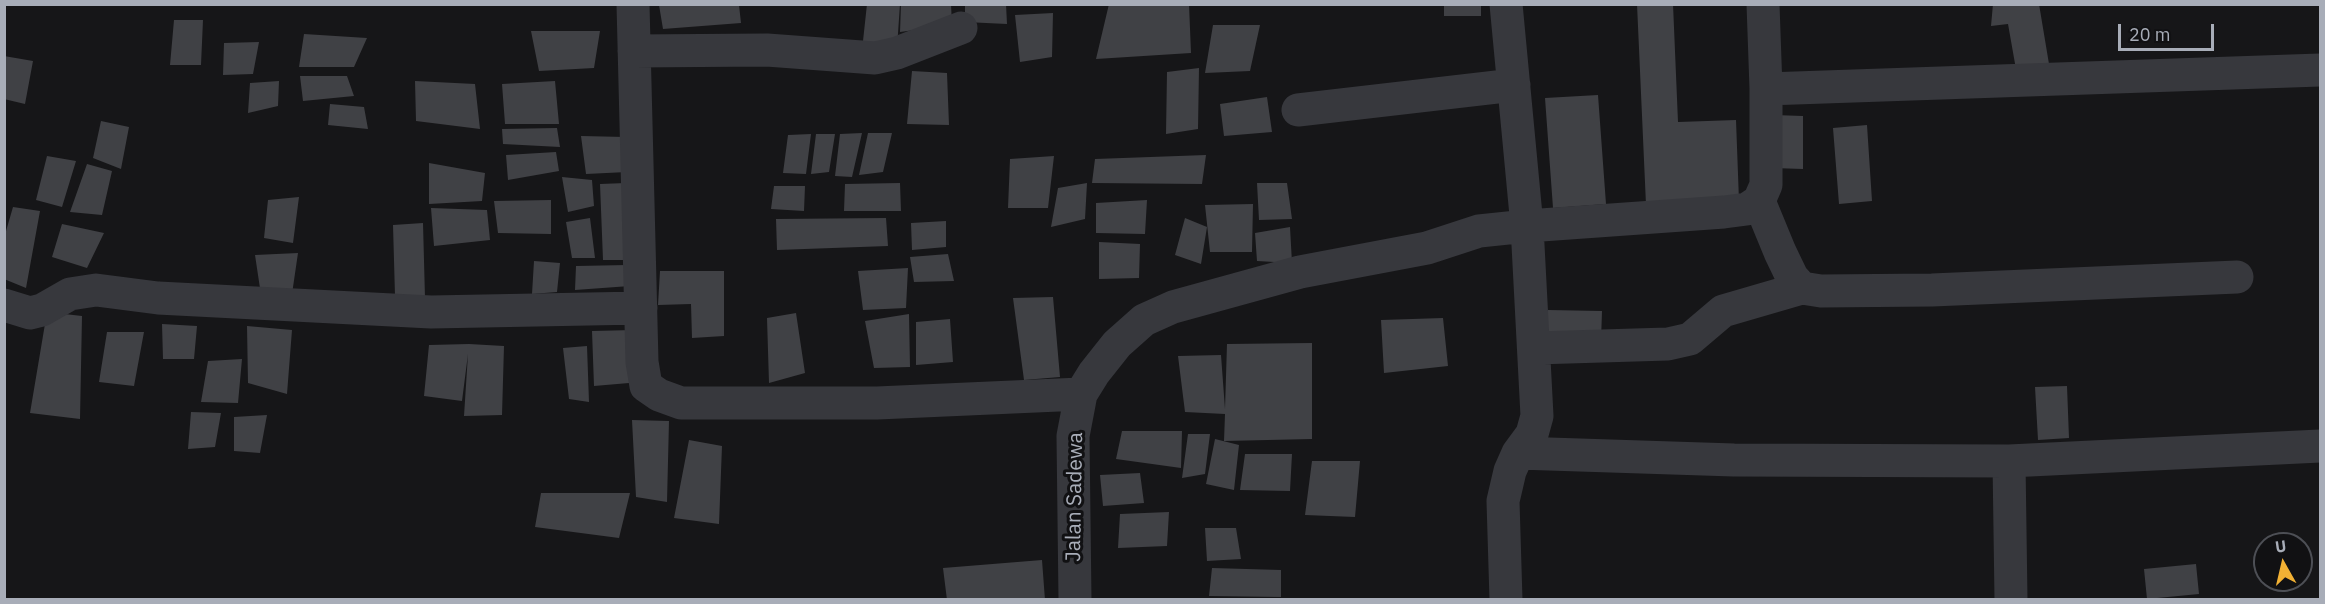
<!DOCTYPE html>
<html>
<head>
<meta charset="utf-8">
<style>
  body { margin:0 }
  #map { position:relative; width:2325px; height:604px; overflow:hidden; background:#161618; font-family:"IBM Plex Sans",sans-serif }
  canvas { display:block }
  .frame { position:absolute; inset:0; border:6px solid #a8adb8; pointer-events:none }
  .north { position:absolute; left:2253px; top:532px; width:60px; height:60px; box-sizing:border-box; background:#111113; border:2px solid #4d4f55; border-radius:50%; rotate:352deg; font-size:16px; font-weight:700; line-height:24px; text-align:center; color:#a8adb8 }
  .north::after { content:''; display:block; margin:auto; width:21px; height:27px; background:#f2b134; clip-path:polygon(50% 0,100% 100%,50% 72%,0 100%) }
  .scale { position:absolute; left:2118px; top:24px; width:96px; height:27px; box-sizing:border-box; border:3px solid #a8adb8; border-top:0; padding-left:8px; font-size:18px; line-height:21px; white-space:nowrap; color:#a8adb8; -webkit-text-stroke:4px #111113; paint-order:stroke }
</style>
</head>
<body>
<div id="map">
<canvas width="2325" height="604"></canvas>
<div class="frame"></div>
<div class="north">U</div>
<div class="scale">20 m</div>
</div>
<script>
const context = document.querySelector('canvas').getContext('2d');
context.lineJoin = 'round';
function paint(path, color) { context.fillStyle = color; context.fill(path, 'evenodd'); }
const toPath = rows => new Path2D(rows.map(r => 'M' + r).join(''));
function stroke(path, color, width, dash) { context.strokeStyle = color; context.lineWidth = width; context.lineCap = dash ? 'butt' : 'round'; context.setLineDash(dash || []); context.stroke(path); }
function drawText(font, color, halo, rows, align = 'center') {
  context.font = font + ' "IBM Plex Sans",sans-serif'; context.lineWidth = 6; context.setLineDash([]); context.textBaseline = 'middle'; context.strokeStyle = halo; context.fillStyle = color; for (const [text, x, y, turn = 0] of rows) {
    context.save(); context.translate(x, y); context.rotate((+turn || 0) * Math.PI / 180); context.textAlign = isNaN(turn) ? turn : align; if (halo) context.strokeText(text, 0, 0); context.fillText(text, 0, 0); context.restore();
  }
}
const building = toPath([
  [867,4,900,4,897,48,863,41],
  [901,4,951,4,952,25,900,32],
  [965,4,1006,4,1007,24,965,22],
  [1109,4,1189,4,1191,53,1096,59],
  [1444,4,1481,4,1481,16,1444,16],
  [1637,4,1673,4,1678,122,1736,120,1739,201,1646,205],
  [1993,4,2039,4,2050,70,2017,75,2008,24,1991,26],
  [659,5,739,5,741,23,663,29],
  [1053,13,1052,57,1020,62,1015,15],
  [174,20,203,20,201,65,170,65],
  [1213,25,1260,25,1250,71,1205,73],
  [531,31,600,31,594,68,539,71],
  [304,34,367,38,354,67,299,67],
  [259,42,253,74,223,75,224,43],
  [4,56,33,61,25,104,4,99],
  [1199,68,1198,129,1166,134,1167,72],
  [912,71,947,73,949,125,907,124],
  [300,76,347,76,354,96,303,101],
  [279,81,278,106,248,113,250,83],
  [415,81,475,84,480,129,416,121],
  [555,81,559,124,505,124,502,84],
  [1598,95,1606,204,1553,208,1545,98],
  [1267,97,1272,132,1224,136,1220,104],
  [330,104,364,107,368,129,328,125],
  [1774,115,1803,116,1803,169,1773,168],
  [101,121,129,127,121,169,93,158],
  [1867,125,1872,201,1839,204,1833,128],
  [557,128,560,147,503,144,502,129],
  [862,133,852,177,835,176,840,134],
  [868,133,892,133,883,172,859,175],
  [811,134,806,174,783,173,788,135],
  [816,134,835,134,829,172,811,174],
  [581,136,626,137,627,172,586,174],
  [556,152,559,171,508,180,506,155],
  [1206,155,1202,184,1092,183,1095,159],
  [47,156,76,161,62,207,36,200],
  [1054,156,1048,208,1008,208,1010,159],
  [429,163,485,173,482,201,429,204],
  [87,164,112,171,102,215,70,212],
  [562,177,592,180,594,206,568,212],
  [626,183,628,260,603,260,600,184],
  [900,183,901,211,844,211,845,184],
  [1087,183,1085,219,1051,227,1058,188],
  [1257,183,1287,183,1292,219,1259,220],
  [774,186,805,186,804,211,771,209],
  [299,197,293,243,264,238,268,200],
  [551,200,551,234,498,233,494,201],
  [1147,200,1145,234,1096,233,1096,203],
  [1253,204,1252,252,1210,252,1205,205],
  [13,207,40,211,26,288,4,279,4,238],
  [431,208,487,210,490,240,434,246],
  [590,218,595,258,572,258,566,222],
  [886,218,888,246,777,250,776,219],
  [1185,218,1207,227,1201,264,1175,255],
  [946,221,946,247,912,250,911,223],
  [423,223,425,298,395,296,393,225],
  [62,224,104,233,87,268,52,257],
  [1290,227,1292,263,1257,261,1255,233],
  [1099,242,1140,244,1139,278,1099,279],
  [298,253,292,294,261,295,255,255],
  [948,254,954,281,914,282,910,257],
  [534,261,560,263,557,292,532,294],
  [627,265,630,286,575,290,576,266],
  [908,268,906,308,863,310,858,271],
  [660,271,724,271,724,336,692,338,691,304,658,305],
  [1053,297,1060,377,1024,380,1013,298],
  [1548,310,1602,311,1601,341,1547,341],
  [47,312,82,316,80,419,30,413],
  [796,313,805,373,769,383,767,318],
  [909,314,910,367,874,368,865,321],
  [1443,318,1448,366,1384,373,1381,320],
  [950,319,953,362,916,365,916,322],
  [162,324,197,326,194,359,163,359],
  [247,326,292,330,287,394,248,383],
  [634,330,629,383,594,386,592,331],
  [107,332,144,332,134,386,99,382],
  [1312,343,1312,439,1224,441,1225,414,1185,412,1178,356,1221,355,1225,409,1227,344],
  [469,344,504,346,502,415,464,416,468,354,462,401,424,396,429,345],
  [587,346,589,402,569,399,563,348],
  [242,359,238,403,201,402,208,361],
  [2067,386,2069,438,2038,440,2035,387],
  [191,412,221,413,215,447,188,449],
  [267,415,260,453,234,451,234,417],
  [632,420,669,421,667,502,636,497],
  [1122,431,1182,431,1181,468,1116,459],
  [1188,434,1210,434,1205,474,1182,478],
  [1215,439,1239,445,1234,490,1206,484],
  [689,440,722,446,719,524,674,518],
  [1245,454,1292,454,1290,491,1240,490],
  [1312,461,1360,461,1355,517,1305,515],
  [1140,473,1144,503,1103,506,1100,475],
  [541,493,630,493,619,538,535,527],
  [1169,512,1167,546,1118,548,1120,514],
  [1205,528,1236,528,1241,559,1207,561],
  [1042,560,1045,600,947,600,943,568],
  [2196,564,2199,594,2147,599,2144,569],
  [1212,568,1281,570,1281,597,1209,596]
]);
const minor = toPath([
  [633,4,642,362,646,386,659,395,681,403,877,403,1081,394],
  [634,51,767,50,875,58,897,53,961,28],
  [1766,89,2320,70],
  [1298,110,1514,85],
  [1759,201,1780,252,1792,277,1802,288,1821,291,1932,290,2237,277],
  [4,305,30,313,42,310,70,294,96,290,158,298,431,312,641,308],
  [1535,348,1668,344,1690,339,1723,311,1802,288],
  [1518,453,1734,460,2009,461,2320,446],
  [2009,461,2011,600],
  [1075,600,1073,436,1081,394,1094,373,1117,344,1144,320,1173,307,1300,272,1427,248,1479,231,1527,226,1506,4],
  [1506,600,1503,501,1510,471,1518,453,1532,434,1537,416,1527,226,1724,212,1747,209,1759,201,1766,185,1766,89,1763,4]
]);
const streetNames = [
  ["Jalan Sadewa",1075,497,-89]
];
paint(building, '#404145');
stroke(minor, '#37383d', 33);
drawText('21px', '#a8adb8', '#111113', streetNames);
</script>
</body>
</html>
